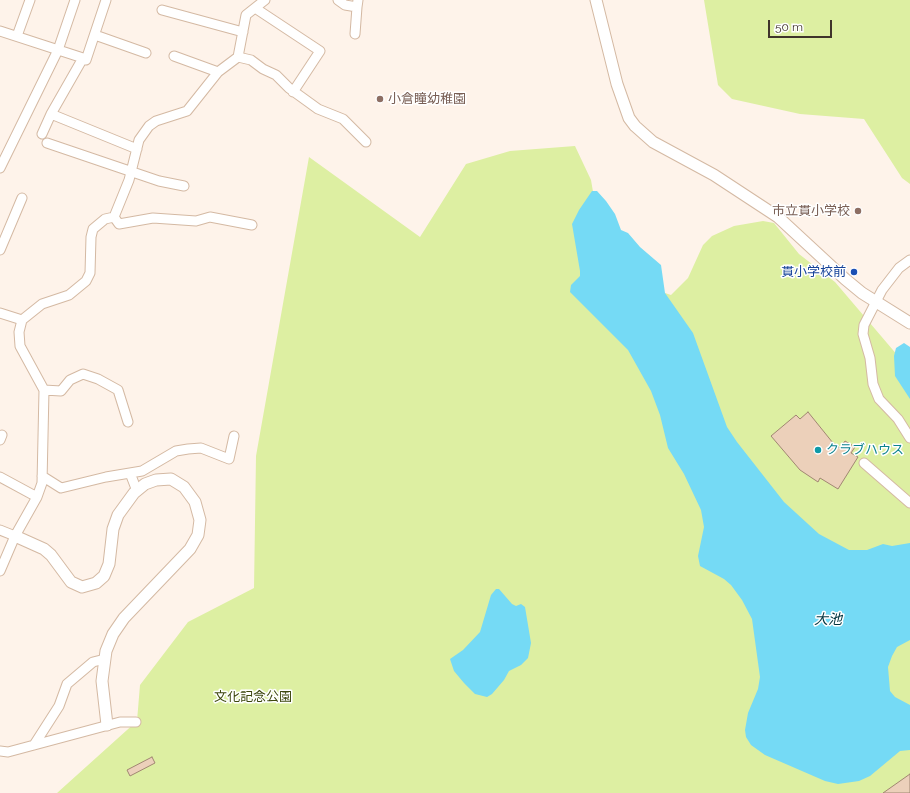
<!DOCTYPE html>
<html>
<head>
<meta charset="utf-8">
<style>
  body { margin:0 }
  #map { position:relative; width:910px; height:793px; overflow:hidden; background:#fef3ea; font-family:Raleway,sans-serif }
  canvas { display:block }
  .scale { position:absolute; left:768px; top:20px; width:64px; height:18px; box-sizing:border-box; border:2px solid #3f342b; border-top:0; padding-left:5px; font-size:12px; line-height:14px; white-space:nowrap; color:#3f342b; -webkit-text-stroke:3px #fff; paint-order:stroke }
</style>
</head>
<body>
<div id="map">
<canvas width="910" height="793"></canvas>
<div class="scale">50 m</div>
</div>
<script>
const context = document.querySelector('canvas').getContext('2d');
context.lineJoin = 'round';
function paint(path, color) { context.fillStyle = color; context.fill(path, 'evenodd'); }
const toPath = rows => new Path2D(rows.map(r => 'M' + r).join(''));
function stroke(path, color, width, dash) { context.strokeStyle = color; context.lineWidth = width; context.lineCap = dash ? 'butt' : 'round'; context.setLineDash(dash || []); context.stroke(path); }
function drawText(font, color, halo, rows, align = 'center') {
  context.font = font + ' Raleway,"Noto Sans JP",sans-serif'; context.lineWidth = 3; context.setLineDash([]); context.textBaseline = 'middle'; context.strokeStyle = halo; context.fillStyle = color; for (const [text, x, y, turn = 0] of rows) {
    context.save(); context.translate(x, y); context.rotate((+turn || 0) * Math.PI / 180); context.textAlign = isNaN(turn) ? turn : align; if (halo) context.strokeText(text, 0, 0); context.fillText(text, 0, 0); context.restore();
  }
}
const green = toPath([
  [704,0,910,0,910,184,902,178,864,119,800,114,732,99,718,85],
  [575,146,591,180,600,233,656,290,671,295,688,278,703,245,712,236,734,226,763,221,774,223,799,254,835,282,910,370,910,793,57,793,137,721,140,685,188,622,254,588,256,456,309,157,420,237,466,164,510,151]
]);
const water = toPath([
  [592,191,597,191,606,201,615,214,621,230,628,233,640,247,661,265,665,293,693,333,727,427,737,442,784,502,819,534,849,550,867,550,883,544,892,546,910,543,910,640,897,647,892,656,888,667,890,691,895,697,910,705,910,750,900,751,870,776,859,781,838,784,825,781,765,755,751,745,746,737,745,730,748,713,758,689,760,677,752,619,742,600,731,585,724,579,700,566,698,556,704,527,701,510,684,474,668,448,660,415,651,391,628,350,570,292,571,285,580,276,580,271,572,224,579,210],
  [904,343,910,347,910,399,895,376,894,356,896,348],
  [496,589,499,589,512,604,516,606,521,604,525,607,531,643,528,658,521,665,509,671,504,680,492,694,487,697,475,694,464,683,454,671,450,659,463,650,480,632,491,595]
]);
const building = toPath([
  [808,412,833,443,840,448,845,441,855,447,851,453,858,457,838,489,820,478,818,482,800,470,771,436,796,415,800,419,808,412],
  [152,757,155,763,130,776,127,770,152,757],
  [910,774,910,793,883,793,910,774]
]);
const minor = toPath([
  [106,0,86,60,83,58,51,114,137,149],
  [338,0,345,5,357,7,358,0],
  [255,8,320,51,293,92],
  [162,10,243,32],
  [0,31,83,58],
  [355,34,357,7],
  [95,35,146,53],
  [17,36,30,0],
  [174,56,218,72],
  [238,57,251,60,263,69,276,75,289,88,318,109,343,119,366,142],
  [42,134,51,114],
  [47,143,159,181,184,186],
  [0,168,58,50,75,0],
  [114,217,119,224,153,218,196,221,210,217,252,225],
  [0,250,22,198],
  [910,260,899,268,882,290,864,325,863,334,870,358,873,384,879,399,898,419,910,438],
  [0,313,22,320],
  [44,390,61,391,70,380,83,374,98,379,118,390,128,422],
  [0,440,2,435],
  [864,463,910,503],
  [130,473,137,491],
  [42,476,61,488,106,477,142,471,176,451,188,449,201,448,229,459,234,436],
  [0,477,37,497],
  [0,530,15,536],
  [0,571,15,536,37,497,42,483,44,390,20,346,19,332,22,320,42,304,69,295,86,281,90,273,91,237,93,229,105,219,114,217,129,180,139,140,149,126,156,121,187,111,218,72,238,57,246,15,265,0],
  [34,745,59,706,67,684,93,662,105,659],
  [0,751,8,752,120,722,136,722]
]);
const tertiary = toPath([
  [596,0,617,84,629,118,635,126,653,142,714,175,778,217,845,279,862,293,910,323],
  [15,536,44,549,51,555,71,582,82,587,96,583,104,576,109,564,113,529,118,515,134,493,145,484,156,480,171,479,184,487,195,502,200,520,198,535,190,549,124,618,113,634,106,651,102,681,107,725]
]);
const markers = [
  [380,99,4,"#8d6e63"],
  [858,211,4,"#8d6e63"],
  [854,272,4,"#1a4fb4"],
  [818,450,4,"#0f9aa8"]
];
const educationNames = [
  ["小倉瞳幼稚園",388,99],
  ["市立貫小学校",850,211,"right"]
];
const transitNames = [
  ["貫小学校前",846,272]
];
const cultureNames = [
  ["クラブハウス",826,450]
];
const parkNames = [
  ["文化記念公園",253,697]
];
const waterNames = [
  ["大池",828,620]
];
paint(green, '#ddefa2');
paint(water, '#75daf5');
paint(building, '#ecd0ba');
stroke(building, '#a18772', 1);
stroke(minor, '#d4b9a3', 11);
stroke(tertiary, '#d4b9a3', 13);
stroke(minor, '#fff', 9);
stroke(tertiary, '#fff', 11);
for (const [x, y, r, color] of markers) { const dot = new Path2D(); dot.arc(x, y, r, 0, 2 * Math.PI); context.fillStyle = color; context.fill(dot); stroke(dot, '#fff', 1.5); }
drawText('13px', '#785e54', '#fff', educationNames, 'left');
drawText('13px', '#164399', '#fff', transitNames, 'right');
drawText('13px', '#0d838f', '#fff', cultureNames, 'left');
drawText('13px', '#3d470e', '#fff', parkNames);
drawText('italic 14px', '#01333e', '#fff', waterNames);
</script>
</body>
</html>
